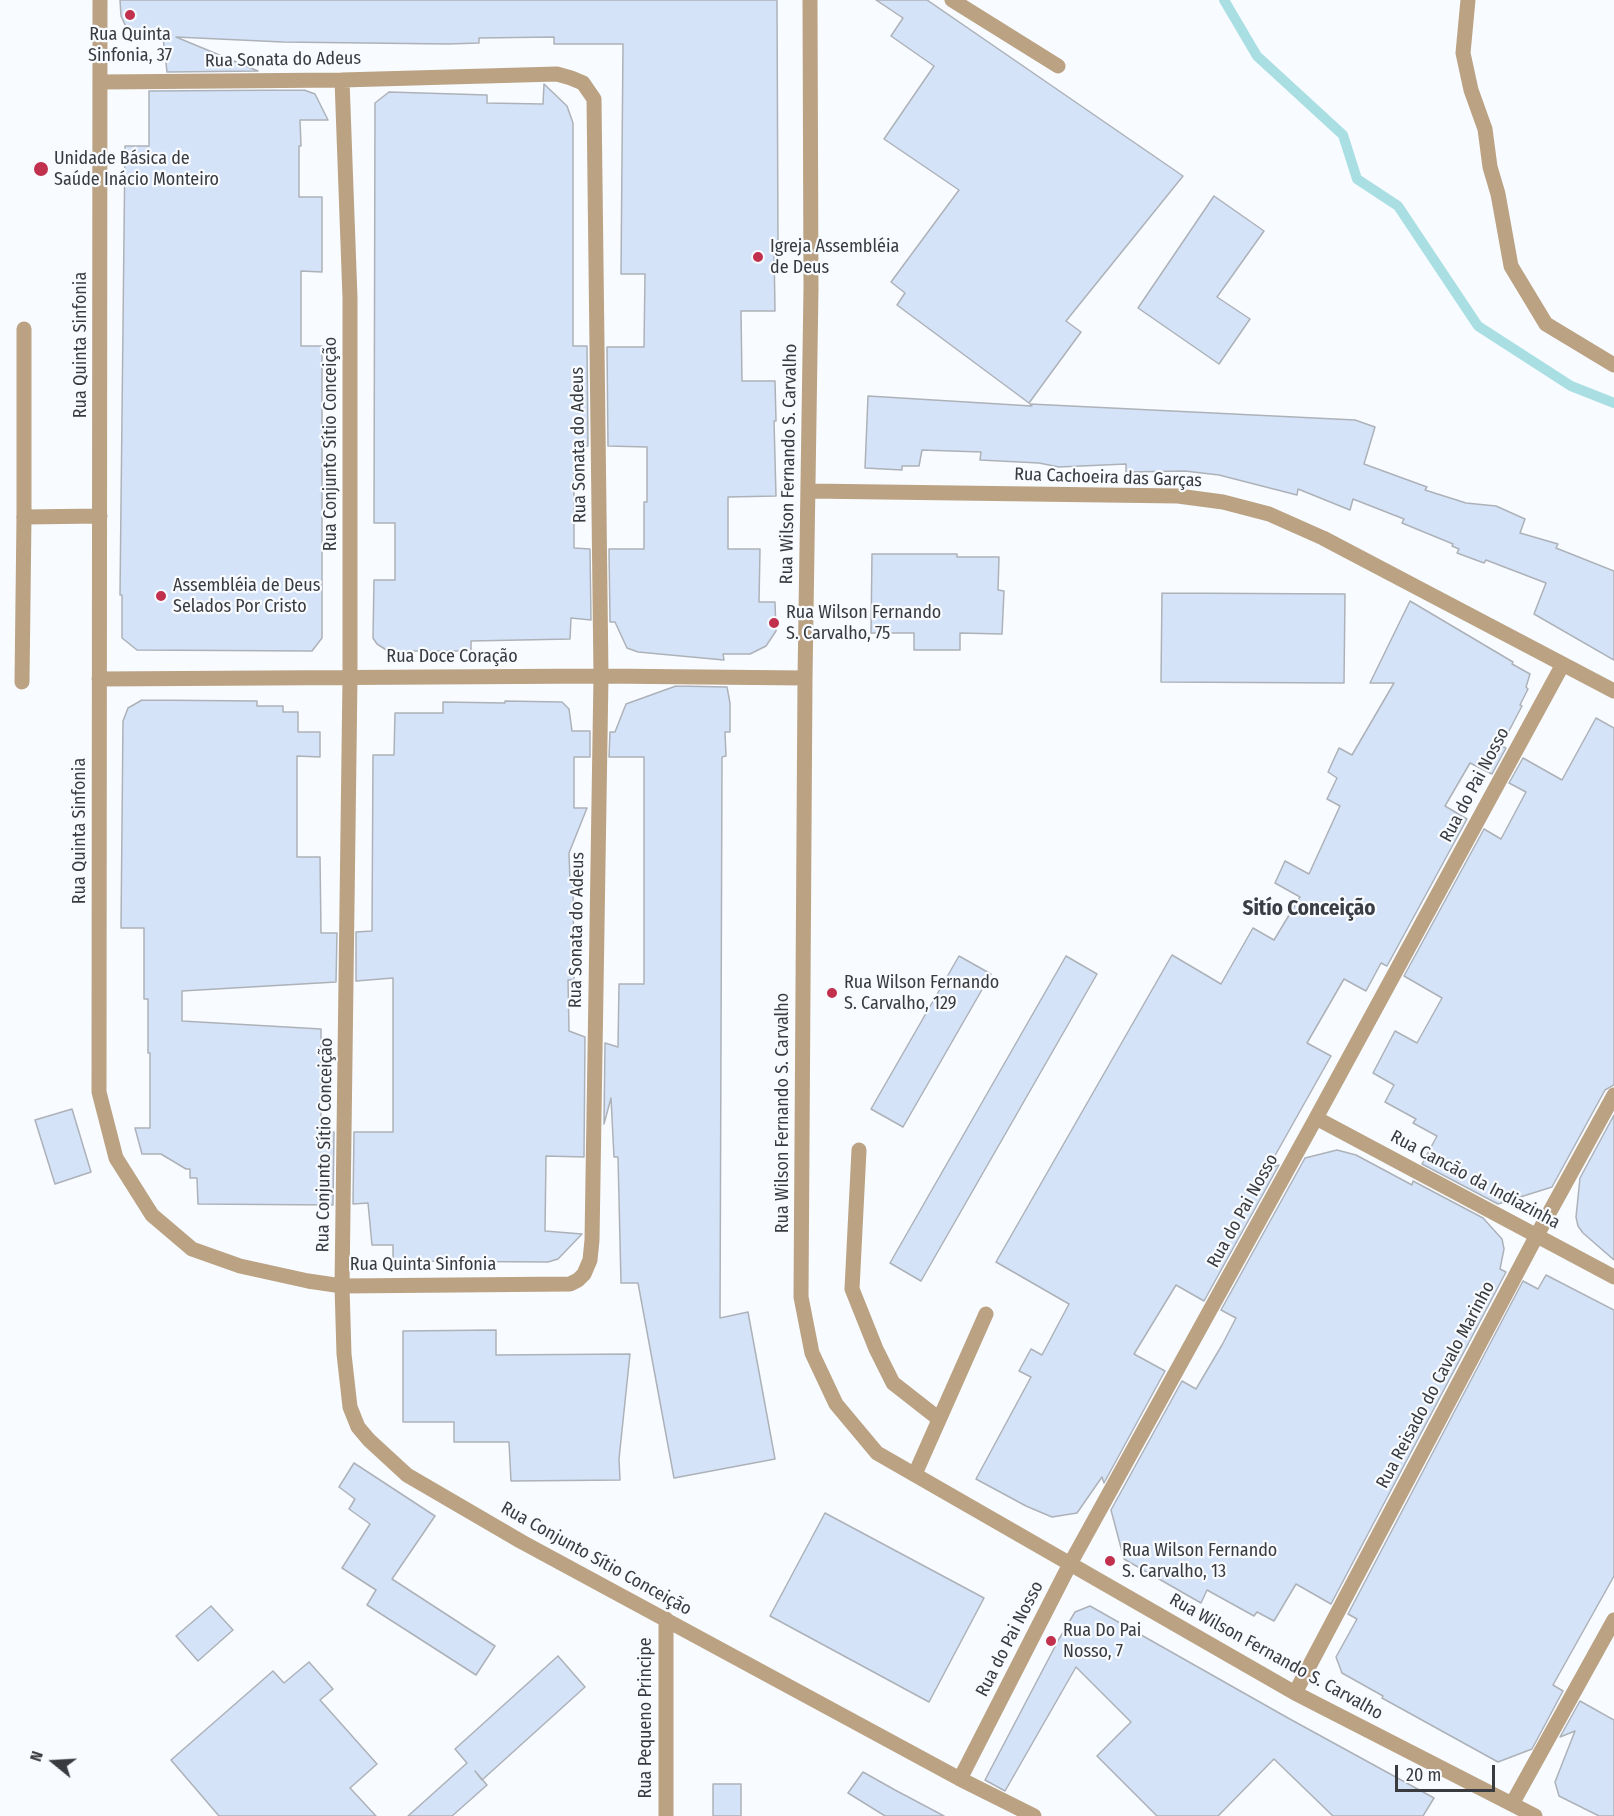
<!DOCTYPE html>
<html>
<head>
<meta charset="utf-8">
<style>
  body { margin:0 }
  #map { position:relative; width:1614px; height:1816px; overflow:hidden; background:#f8fbff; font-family:"Fira Sans Condensed",sans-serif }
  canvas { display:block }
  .north { position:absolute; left:24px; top:1732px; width:60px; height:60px; -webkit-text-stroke:4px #f8fbff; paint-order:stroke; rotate:288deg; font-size:16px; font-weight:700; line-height:24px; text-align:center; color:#3a3b3e }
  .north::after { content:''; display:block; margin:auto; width:21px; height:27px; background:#3a3b3e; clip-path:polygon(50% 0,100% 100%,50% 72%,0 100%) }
  .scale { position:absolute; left:1395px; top:1765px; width:100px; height:27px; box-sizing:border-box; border:3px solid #3a3b3e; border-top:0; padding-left:8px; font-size:18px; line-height:21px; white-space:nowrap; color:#3a3b3e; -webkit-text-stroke:4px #f8fbff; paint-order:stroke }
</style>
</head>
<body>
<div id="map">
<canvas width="1614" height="1816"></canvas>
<div class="north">N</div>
<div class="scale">20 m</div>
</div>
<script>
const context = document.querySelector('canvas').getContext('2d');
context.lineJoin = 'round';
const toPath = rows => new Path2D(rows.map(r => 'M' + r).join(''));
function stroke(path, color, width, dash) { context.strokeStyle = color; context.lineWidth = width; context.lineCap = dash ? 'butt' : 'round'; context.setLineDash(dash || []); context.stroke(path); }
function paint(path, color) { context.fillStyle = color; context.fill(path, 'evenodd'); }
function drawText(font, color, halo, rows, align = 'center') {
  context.font = font + ' "Fira Sans Condensed",sans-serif'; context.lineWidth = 4.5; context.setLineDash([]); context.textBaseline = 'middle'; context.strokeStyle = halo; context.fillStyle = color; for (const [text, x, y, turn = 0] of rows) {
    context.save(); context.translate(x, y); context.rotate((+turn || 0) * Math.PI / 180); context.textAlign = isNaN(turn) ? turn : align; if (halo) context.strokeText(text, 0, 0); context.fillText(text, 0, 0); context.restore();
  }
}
const stream = toPath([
  [1224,0,1257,56,1343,135,1357,179,1398,206,1478,326,1571,386,1614,403]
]);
const building = toPath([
  [120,0,777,0,778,248,774,248,775,311,741,311,742,381,775,381,776,421,774,421,776,496,728,497,728,549,760,549,759,602,775,602,776,631,766,646,750,654,723,654,724,660,638,652,627,648,615,622,610,622,609,549,644,549,644,502,647,502,647,447,608,446,607,347,644,347,645,274,621,274,623,44,554,44,554,37,479,38,479,43,448,44,283,42,176,37,258,71,167,72,163,37,133,35,127,29,121,16,120,0],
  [876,0,927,0,1183,176,1066,321,1081,332,1029,403,897,305,905,293,891,282,959,190,884,139,934,66,891,36,903,18,876,0],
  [544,84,567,106,573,123,573,346,587,346,588,446,576,446,574,472,574,548,590,549,591,620,571,618,570,639,471,641,471,651,388,651,377,644,373,638,374,580,395,580,395,523,374,523,375,103,389,92,487,95,487,103,543,104,544,84],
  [304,90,315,94,328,120,300,120,301,146,299,146,299,197,322,197,322,272,301,271,301,346,322,346,322,638,312,651,137,650,122,638,122,595,120,595,125,146,149,146,149,91,304,90],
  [1214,196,1264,231,1217,297,1250,319,1219,364,1138,308,1214,196],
  [868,396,1032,406,1030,404,1355,420,1375,427,1364,464,1427,487,1425,490,1466,503,1496,506,1525,519,1520,533,1558,544,1556,548,1614,571,1614,660,1534,614,1546,583,1486,560,1484,563,1457,553,1459,549,1452,546,1453,544,1402,523,1404,519,1353,499,1350,510,1298,489,1297,495,1219,475,1185,471,1126,472,1126,464,1059,467,1039,463,980,460,981,452,922,450,919,466,902,466,902,470,865,468,868,396],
  [872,554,957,554,957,557,999,557,998,590,1004,591,1002,634,960,633,960,650,914,650,914,633,871,633,872,554],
  [1162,593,1345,594,1344,683,1161,682,1162,593],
  [1410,601,1513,662,1512,664,1530,674,1526,687,1528,689,1520,705,1522,706,1501,746,1506,748,1492,774,1470,763,1445,806,1467,819,1387,966,1381,963,1366,991,1344,979,1307,1043,1331,1056,1268,1168,1279,1165,1204,1301,1176,1285,1134,1354,1165,1371,1104,1483,1102,1477,1077,1513,1052,1517,1026,1506,976,1479,1031,1377,1019,1371,1031,1349,1042,1355,1069,1304,996,1262,1172,955,1221,984,1253,928,1274,940,1300,897,1275,883,1285,861,1309,874,1340,806,1327,799,1337,778,1328,772,1339,748,1352,755,1394,683,1370,683,1410,601],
  [676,686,727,687,730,703,730,732,725,732,726,756,722,757,720,1318,748,1312,775,1459,674,1478,638,1283,621,1283,618,1157,614,1157,611,1098,604,1124,605,1043,618,1047,619,984,644,984,644,757,609,757,610,732,615,732,626,704,676,686],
  [142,700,257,701,257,706,283,706,283,712,298,712,298,732,320,732,320,757,297,756,297,857,320,857,321,933,337,933,336,982,182,991,182,1021,321,1029,321,1132,334,1132,333,1205,198,1204,197,1178,190,1178,190,1169,186,1169,161,1154,142,1154,135,1128,150,1128,150,1053,148,1053,148,999,144,999,144,928,121,928,123,721,128,708,142,700],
  [505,701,562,702,569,709,572,731,590,731,590,757,574,757,574,808,587,808,569,853,570,882,573,882,574,980,568,980,569,1031,585,1037,584,1157,546,1156,545,1231,582,1234,558,1259,548,1262,393,1261,393,1245,372,1245,368,1203,353,1204,354,1132,393,1132,393,978,356,981,356,932,372,931,373,755,394,755,395,713,443,713,443,702,505,703,505,701],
  [1596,718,1614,728,1614,1085,1605,1090,1552,1187,1498,1204,1422,1164,1437,1136,1413,1123,1416,1119,1385,1102,1394,1085,1373,1073,1395,1031,1417,1043,1442,998,1404,976,1484,829,1501,839,1526,792,1509,783,1523,758,1562,780,1596,718],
  [959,956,991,974,903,1127,871,1109,959,956],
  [1066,956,1097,974,921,1281,890,1263,1066,956],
  [72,1109,91,1172,55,1184,35,1120,72,1109],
  [1614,1115,1614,1260,1583,1233,1578,1226,1576,1217,1580,1178,1614,1115],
  [1337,1150,1356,1155,1412,1185,1413,1181,1483,1218,1502,1239,1504,1249,1500,1269,1506,1272,1331,1604,1296,1584,1274,1621,1257,1612,1254,1616,1207,1590,1201,1603,1124,1559,1111,1510,1182,1381,1196,1389,1222,1345,1236,1318,1221,1310,1305,1158,1337,1150],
  [1546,1275,1614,1310,1614,1576,1553,1685,1563,1691,1532,1749,1498,1762,1382,1698,1383,1696,1342,1673,1336,1657,1357,1619,1348,1614,1523,1281,1538,1289,1546,1275],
  [496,1330,496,1355,630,1354,619,1459,620,1480,511,1481,509,1442,454,1442,454,1422,403,1422,403,1331,496,1330],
  [354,1463,435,1516,392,1579,495,1646,476,1675,367,1605,376,1590,342,1568,370,1524,349,1509,355,1499,339,1487,354,1463],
  [825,1513,984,1598,929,1702,770,1616,825,1513],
  [211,1606,233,1630,198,1661,176,1636,211,1606],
  [1090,1606,1288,1718,1434,1798,1423,1816,1333,1816,1274,1759,1218,1816,1157,1816,1097,1756,1131,1722,1076,1667,1005,1791,985,1780,1059,1639,1075,1612,1090,1606],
  [558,1656,585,1687,482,1780,475,1771,487,1785,452,1816,408,1816,467,1763,455,1749,558,1656],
  [309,1662,333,1689,320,1700,377,1764,350,1788,376,1816,219,1816,171,1760,273,1671,284,1683,309,1662],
  [1580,1701,1614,1720,1614,1816,1599,1816,1559,1796,1555,1782,1575,1731,1560,1737,1580,1701],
  [863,1772,895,1790,944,1816,885,1816,848,1793,863,1772],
  [713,1784,741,1784,741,1816,713,1816,713,1784]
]);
const service = toPath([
  [952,0,1058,66],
  [1468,0,1463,53,1471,90,1485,129,1490,167,1498,194,1511,266,1546,324,1614,365],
  [22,682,24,517],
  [859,1150,852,1289,876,1349,893,1383,939,1419],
  [915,1474,986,1314]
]);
const minor = toPath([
  [100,0,99,1092,116,1158,152,1215,192,1249,240,1266,308,1281,342,1286,570,1284,578,1280,584,1274,590,1260,592,1240,601,676,594,99,583,83,571,78,557,74,342,80,101,82],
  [810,0,811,288,805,678,801,1297,812,1353,836,1404,877,1453,1295,1693,1535,1816],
  [342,80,350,298,350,677,342,1286,344,1354,350,1407,358,1427,369,1440,407,1475,522,1542,960,1779,1034,1816],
  [24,329,24,517,100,516],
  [809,491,1178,496,1223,502,1269,514,1323,538,1614,691],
  [99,679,601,676,805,678],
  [1316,1118,1614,1277],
  [666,1619,666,1816],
  [1295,1693,1537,1235,1614,1095],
  [960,1779,1070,1564,1316,1118,1563,664],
  [1512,1804,1614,1620]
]);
const markers = [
  [130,15,6,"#c1314d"],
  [41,169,8,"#c1314d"],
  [758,257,6,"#c1314d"],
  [161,596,6,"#c1314d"],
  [774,623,6,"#c1314d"],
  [832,993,6,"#c1314d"],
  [1110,1561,6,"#c1314d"],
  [1051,1641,6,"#c1314d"]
];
const poiNames = [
  ["Rua Quinta",130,35,"center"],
  ["Sinfonia, 37",130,56,"center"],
  ["Unidade Básica de",54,159],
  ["Saúde Inácio Monteiro",54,180],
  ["Igreja Assembléia",770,247],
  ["de Deus",770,268],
  ["Assembléia de Deus",173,586],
  ["Selados Por Cristo",173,607],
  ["Rua Wilson Fernando",786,613],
  ["S. Carvalho, 75",786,634],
  ["Rua Wilson Fernando",844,983],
  ["S. Carvalho, 129",844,1004],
  ["Rua Wilson Fernando",1122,1551],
  ["S. Carvalho, 13",1122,1572],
  ["Rua Do Pai",1063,1631],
  ["Nosso, 7",1063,1652]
];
const streetNames = [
  ["Rua Sonata do Adeus",283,60,-1],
  ["Rua Quinta Sinfonia",81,345,-90],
  ["Rua Conjunto Sítio Conceição",331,444,-90],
  ["Rua Sonata do Adeus",579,445,-91],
  ["Rua Wilson Fernando S. Carvalho",789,464,-89],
  ["Rua Cachoeira das Garças",1108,478,2],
  ["Rua Doce Coração",452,657],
  ["Rua do Pai Nosso",1475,785,-62],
  ["Rua Quinta Sinfonia",80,831,-90],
  ["Rua Sonata do Adeus",577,930,-89],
  ["Rua Wilson Fernando S. Carvalho",783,1113,-90],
  ["Rua Conjunto Sítio Conceição",325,1145,-89],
  ["Rua Cancão da Indiazinha",1475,1180,28],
  ["Rua do Pai Nosso",1243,1211,-61],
  ["Rua Quinta Sinfonia",423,1265],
  ["Rua Reisado do Cavalo Marinho",1436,1385,-62],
  ["Rua Conjunto Sítio Conceição",596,1559,29],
  ["Rua do Pai Nosso",1010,1639,-63],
  ["Rua Wilson Fernando S. Carvalho",1276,1657,29],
  ["Rua Pequeno Principe",646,1718,-90]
];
const quarterNames = [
  ["Sitío Conceição",1309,909]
];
stroke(stream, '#a9dfe3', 10);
paint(building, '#d5e3f9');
stroke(building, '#adb2b8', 1.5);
stroke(service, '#baa283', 15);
stroke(minor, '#baa283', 15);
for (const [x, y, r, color] of markers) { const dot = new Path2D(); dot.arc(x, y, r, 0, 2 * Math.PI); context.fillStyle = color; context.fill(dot); stroke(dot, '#f8fbff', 2); }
drawText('18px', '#3a3b3e', '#f8fbff', poiNames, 'left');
drawText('18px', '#3a3b3e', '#f8fbff', streetNames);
drawText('bold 21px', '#3a3d43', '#f8fbff', quarterNames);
</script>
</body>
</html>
